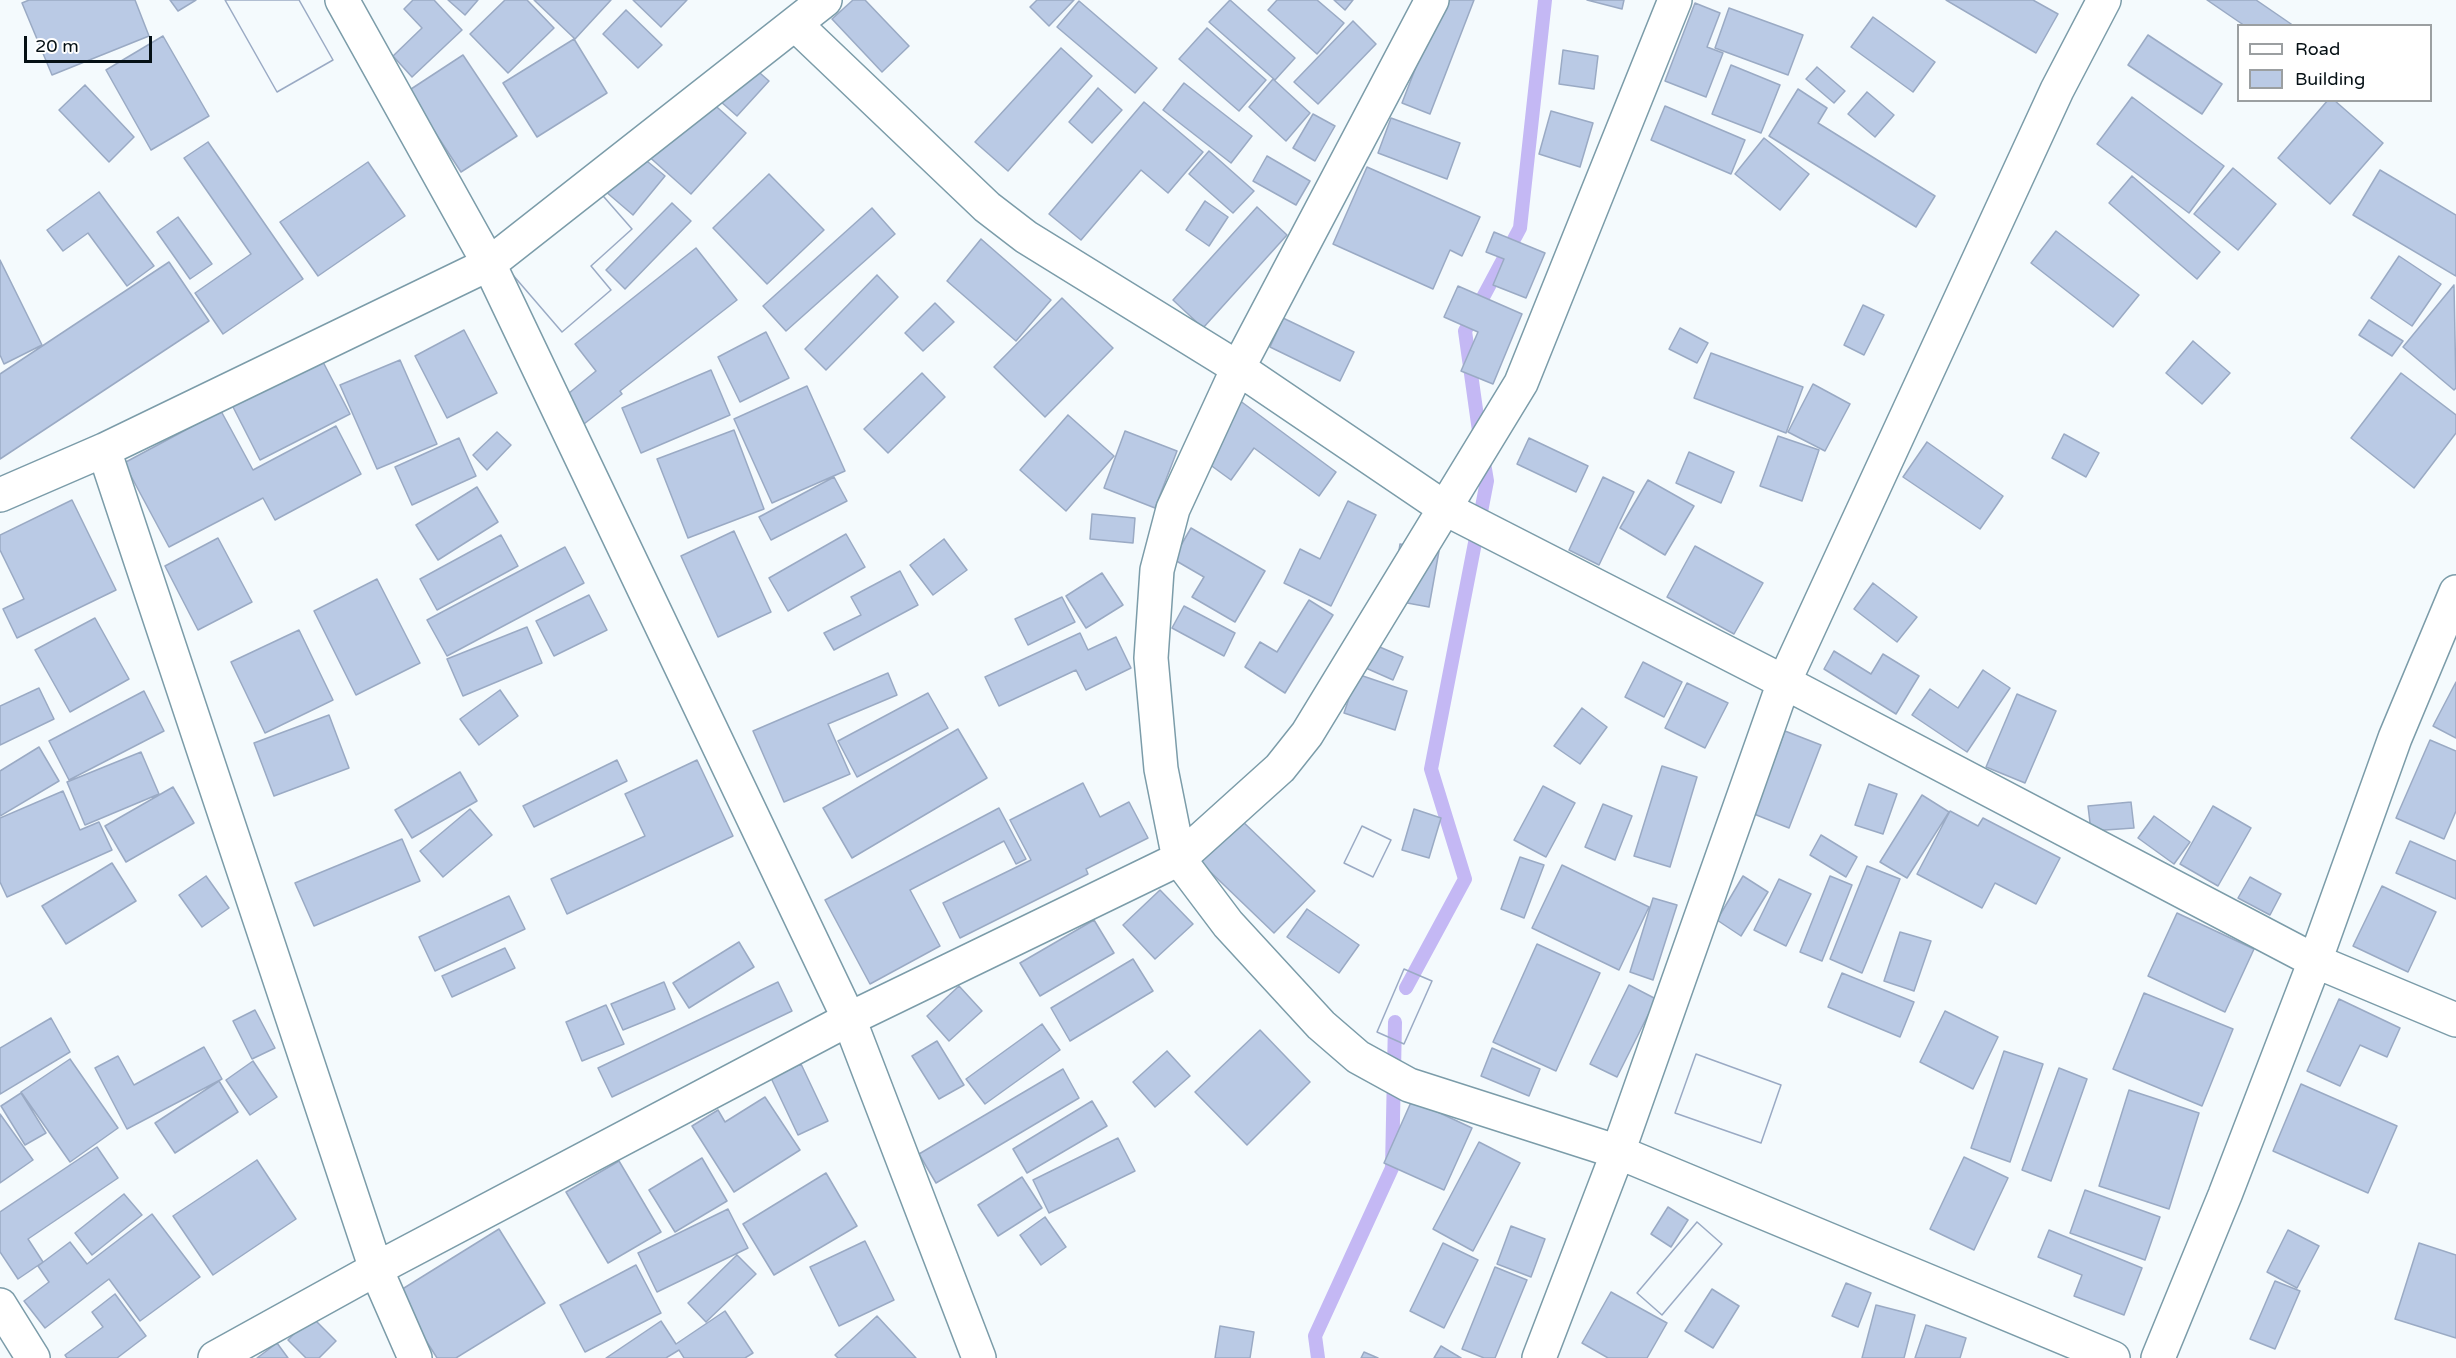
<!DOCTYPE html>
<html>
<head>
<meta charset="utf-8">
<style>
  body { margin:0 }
  #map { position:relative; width:2456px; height:1358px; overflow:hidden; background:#f4fafd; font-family:"Varela Round",sans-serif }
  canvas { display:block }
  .legend { position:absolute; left:2237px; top:24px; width:195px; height:78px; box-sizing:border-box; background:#fff; border:2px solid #9b9fa1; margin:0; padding:8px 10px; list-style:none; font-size:18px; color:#051015 }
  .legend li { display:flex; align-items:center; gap:12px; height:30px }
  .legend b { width:30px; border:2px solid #9b9fa1 }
  .scale { position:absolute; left:24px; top:36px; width:128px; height:27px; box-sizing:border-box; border:3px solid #051015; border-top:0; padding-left:8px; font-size:18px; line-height:21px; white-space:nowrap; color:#051015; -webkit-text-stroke:4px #fff; paint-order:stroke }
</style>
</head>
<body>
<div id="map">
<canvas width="2456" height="1358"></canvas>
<ul class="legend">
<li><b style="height:8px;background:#fff"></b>Road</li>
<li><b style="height:16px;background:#bacae5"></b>Building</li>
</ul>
<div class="scale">20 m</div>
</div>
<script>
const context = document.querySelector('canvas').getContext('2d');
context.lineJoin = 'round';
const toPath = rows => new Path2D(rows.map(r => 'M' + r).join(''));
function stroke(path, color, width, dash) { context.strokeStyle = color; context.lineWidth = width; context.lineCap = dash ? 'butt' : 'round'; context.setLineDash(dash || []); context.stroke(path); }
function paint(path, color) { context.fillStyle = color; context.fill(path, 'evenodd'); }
const stream = toPath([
  [1480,438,1465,331,1520,228,1545,0],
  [1406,988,1465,879,1431,769,1487,481,1483,457],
  [1318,1358,1315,1336,1392,1168,1395,1022]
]);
const building = toPath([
  [29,0,135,0,149,36,52,75,22,3,29,0],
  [170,0,196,0,178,11,170,0],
  [225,0,299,0,333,60,277,92,225,0],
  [225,0,299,0,333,60,277,92,225,0],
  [413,0,434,0,462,30,412,77,393,56,422,28,404,9,413,0],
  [448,0,478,0,465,15,448,0],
  [505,0,527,0,554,28,508,73,470,34,505,0],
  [534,0,611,0,575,39,534,0],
  [633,0,687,0,661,27,633,0],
  [853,0,865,0,909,46,882,72,832,19,853,0],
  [1037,0,1074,0,1049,26,1030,7,1037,0],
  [1230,0,1295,58,1275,80,1209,22,1230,0],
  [1277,0,1317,0,1344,23,1317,54,1268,10,1277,0],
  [1334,0,1353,0,1345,10,1334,0],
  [1442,0,1474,0,1430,114,1402,103,1442,0],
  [1587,0,1624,0,1622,9,1587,0],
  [1946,0,2033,0,2058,14,2036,53,1946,0],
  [2207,0,2256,0,2294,26,2245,26,2207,0],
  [1079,1,1157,68,1135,93,1057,27,1079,1],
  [1695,3,1720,13,1707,47,1723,53,1706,97,1665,81,1695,3],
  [1729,8,1803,35,1788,75,1715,48,1729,8],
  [626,10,662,45,638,68,603,34,626,10],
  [1873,17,1935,62,1913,92,1851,47,1873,17],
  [1353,21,1376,44,1318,104,1294,82,1353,21],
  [1207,28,1266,80,1239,111,1179,59,1207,28],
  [2148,35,2222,84,2202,114,2128,65,2148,35],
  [163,36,209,116,151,150,106,70,163,36],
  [574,39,607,93,537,137,503,83,574,39],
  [1061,48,1092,76,1008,171,975,142,1061,48],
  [1563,50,1598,56,1594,89,1559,84,1563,50],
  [463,55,517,136,461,172,408,91,463,55],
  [744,59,769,81,737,116,712,94,744,59],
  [1731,65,1780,85,1761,133,1712,114,1731,65],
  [1817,67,1845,91,1834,103,1806,79,1817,67],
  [1273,79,1310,113,1286,141,1249,107,1273,79],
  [1184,83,1252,136,1231,163,1163,110,1184,83],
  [85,85,134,137,109,162,59,110,85,85],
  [1098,88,1122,110,1092,143,1069,122,1098,88],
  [1798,89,1827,108,1818,123,1935,196,1916,227,1769,136,1798,89],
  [700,92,746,133,691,194,646,154,700,92],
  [1867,92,1894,115,1875,137,1848,114,1867,92],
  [2132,97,2224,166,2189,213,2097,144,2132,97],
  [2328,100,2334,100,2383,143,2330,204,2278,158,2328,100],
  [1144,102,1203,152,1168,193,1141,170,1081,240,1049,214,1144,102],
  [1665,106,1745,140,1731,174,1651,140,1665,106],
  [1551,111,1593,123,1580,167,1539,154,1551,111],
  [1313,114,1335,126,1315,161,1293,148,1313,114],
  [1391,118,1460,143,1447,179,1378,153,1391,118],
  [1764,138,1809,174,1780,210,1735,174,1764,138],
  [208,142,303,279,223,334,195,293,251,254,184,158,208,142],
  [1209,151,1254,191,1233,213,1189,174,1209,151],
  [636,152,665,176,633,215,605,191,636,152],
  [1267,156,1310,181,1296,205,1253,181,1267,156],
  [368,162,405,216,318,276,280,222,368,162],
  [1367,167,1480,217,1462,256,1450,250,1433,289,1333,244,1367,167],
  [2233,168,2276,204,2238,250,2194,214,2233,168],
  [2380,170,2456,215,2456,276,2353,215,2380,170],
  [769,174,824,230,767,284,713,228,769,174],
  [2132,176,2220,252,2197,279,2109,203,2132,176],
  [590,181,632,229,591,266,611,290,562,332,500,260,590,181],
  [590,181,632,229,591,266,611,290,562,332,500,260,590,181],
  [99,192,154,266,127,286,88,233,63,251,47,230,99,192],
  [1205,201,1228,217,1209,246,1186,230,1205,201],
  [672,203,691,221,625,289,606,270,672,203],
  [1257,207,1287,235,1203,328,1173,300,1257,207],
  [872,208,895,234,786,331,763,306,872,208],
  [178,217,212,264,190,279,157,232,178,217],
  [2056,231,2139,295,2113,327,2031,263,2056,231],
  [1494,232,1545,253,1526,298,1493,285,1504,259,1486,252,1494,232],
  [981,239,1051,300,1016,341,947,281,981,239],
  [696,248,737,300,620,391,622,394,584,424,563,398,596,371,575,344,696,248],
  [2399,256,2441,284,2412,326,2371,298,2399,256],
  [0,260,42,345,4,364,0,355,0,260],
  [169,262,209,321,0,459,0,374,169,262],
  [877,275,898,297,826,370,805,349,877,275],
  [2454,285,2456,388,2454,390,2403,347,2454,285],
  [1458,286,1522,314,1493,384,1461,371,1478,332,1444,317,1458,286],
  [1062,298,1113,348,1045,417,994,367,1062,298],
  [935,303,954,322,923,351,905,333,935,303],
  [1863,305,1884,315,1864,355,1844,345,1863,305],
  [1283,318,1354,352,1340,381,1270,347,1283,318],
  [2369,320,2403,341,2392,356,2359,335,2369,320],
  [1680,328,1708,343,1697,363,1669,349,1680,328],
  [464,330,497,393,447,418,415,356,464,330],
  [766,332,789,378,740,402,718,357,766,332],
  [2193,341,2230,373,2202,404,2166,373,2193,341],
  [1711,353,1803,387,1786,433,1694,398,1711,353],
  [322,360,350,414,260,460,232,405,322,360],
  [400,360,437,444,377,469,340,385,400,360],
  [711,370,730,415,641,453,622,408,711,370],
  [922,373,945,397,888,453,864,429,922,373],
  [2401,373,2456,415,2456,433,2414,488,2351,438,2401,373],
  [1813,384,1850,404,1825,451,1788,432,1813,384],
  [807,386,845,471,772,503,734,419,807,386],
  [1239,400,1336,472,1319,496,1254,448,1231,480,1198,456,1239,400],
  [221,411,253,470,336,426,361,474,275,520,263,498,169,547,124,463,221,411],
  [1068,415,1114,456,1066,511,1020,470,1068,415],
  [734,430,764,509,688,538,657,459,734,430],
  [1125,431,1177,451,1155,508,1104,488,1125,431],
  [497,432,511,445,487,470,473,455,497,432],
  [2064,434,2099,453,2086,477,2052,458,2064,434],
  [1778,436,1819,450,1802,501,1760,486,1778,436],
  [459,438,476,476,412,505,395,467,459,438],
  [1529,438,1588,466,1576,492,1517,464,1529,438],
  [1927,442,2003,496,1980,529,1903,477,1927,442],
  [1689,452,1734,472,1721,503,1676,483,1689,452],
  [834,477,847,501,771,540,759,517,834,477],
  [1603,477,1634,492,1599,565,1569,550,1603,477],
  [1648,480,1694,506,1665,555,1620,528,1648,480],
  [477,487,498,522,438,560,416,525,477,487],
  [72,500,116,590,17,638,3,609,24,599,0,550,0,535,72,500],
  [1348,501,1376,515,1331,606,1284,583,1300,549,1320,559,1348,501],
  [1092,514,1135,518,1133,543,1090,539,1092,514],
  [1191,528,1265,571,1235,622,1192,597,1204,577,1173,559,1191,528],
  [734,531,771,612,718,637,681,556,734,531],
  [846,534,865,567,788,611,769,578,846,534],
  [501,535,518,566,437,610,420,579,501,535],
  [218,538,252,602,198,630,165,566,218,538],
  [944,539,967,570,933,595,910,565,944,539],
  [1400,544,1439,551,1429,607,1391,600,1400,544],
  [1695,546,1763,583,1734,634,1667,597,1695,546],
  [565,547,584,583,447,656,427,620,565,547],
  [900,571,918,605,834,650,824,633,861,615,851,597,900,571],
  [1102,573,1123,605,1086,628,1066,596,1102,573],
  [377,579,420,663,356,695,314,611,377,579],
  [1873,583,1917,617,1897,642,1854,609,1873,583],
  [589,595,607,630,554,656,536,621,589,595],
  [1062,597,1075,622,1028,645,1015,619,1062,597],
  [1309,600,1333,615,1285,693,1245,667,1260,642,1277,652,1309,600],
  [1184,606,1235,633,1224,656,1172,628,1184,606],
  [95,618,129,679,70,712,35,650,95,618],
  [527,627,542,663,463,696,447,659,527,627],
  [299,630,333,700,265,733,231,662,299,630],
  [1080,633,1088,650,1116,637,1131,668,1086,690,1076,670,999,706,985,677,1080,633],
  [1368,642,1403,657,1393,680,1359,665,1368,642],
  [1834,651,1871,674,1883,654,1919,676,1896,714,1824,669,1834,651],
  [1643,662,1682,682,1664,717,1625,697,1643,662],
  [1983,670,2010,688,1967,752,1912,715,1930,689,1958,708,1983,670],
  [888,673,897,695,828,724,850,774,784,802,753,731,888,673],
  [1357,674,1407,691,1395,730,1344,713,1357,674],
  [2456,682,2456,738,2433,726,2456,682],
  [1687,683,1728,703,1705,748,1665,728,1687,683],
  [39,688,54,719,0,745,0,706,39,688],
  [500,690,518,716,479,745,460,719,500,690],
  [144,691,164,731,69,780,49,741,144,691],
  [928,693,948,728,857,777,838,741,928,693],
  [2017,694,2056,711,2025,783,1986,767,2017,694],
  [1582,708,1607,727,1580,764,1554,746,1582,708],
  [329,715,349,768,274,796,254,743,329,715],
  [958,729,987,778,852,858,823,808,958,729],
  [1785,731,1821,745,1789,828,1754,814,1785,731],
  [2430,740,2456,751,2456,811,2444,839,2396,818,2430,740],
  [39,747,59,781,0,816,0,771,39,747],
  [141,752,159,794,85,825,67,782,141,752],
  [617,760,627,781,534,827,523,806,617,760],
  [697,760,733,836,567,914,551,879,645,836,625,794,697,760],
  [1662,766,1697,777,1670,867,1634,856,1662,766],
  [460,772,477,801,412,838,395,810,460,772],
  [1083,783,1100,817,1129,802,1148,838,1086,869,1088,874,960,938,943,903,1031,860,1010,820,1083,783],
  [1869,784,1897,794,1883,834,1855,825,1869,784],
  [1543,786,1575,803,1546,857,1514,840,1543,786],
  [173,787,194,823,126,862,105,826,173,787],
  [63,791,80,830,99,822,112,850,7,897,0,882,0,818,63,791],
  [1922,795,1949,812,1907,878,1880,862,1922,795],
  [2131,802,2134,828,2091,831,2088,806,2131,802],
  [1603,804,1632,816,1615,860,1585,847,1603,804],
  [2213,806,2251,828,2218,886,2180,864,2213,806],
  [999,808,1026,859,1016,864,1004,841,910,890,940,946,870,984,825,900,999,808],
  [470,809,492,835,443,877,420,851,470,809],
  [1414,809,1441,818,1429,858,1402,850,1414,809],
  [1950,811,1978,826,1983,818,2060,858,2036,904,1995,883,1982,908,1917,874,1950,811],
  [2154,816,2190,842,2174,864,2138,838,2154,816],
  [1239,818,1315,891,1274,933,1199,861,1239,818],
  [1362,826,1391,840,1373,877,1344,863,1362,826],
  [1362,826,1391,840,1373,877,1344,863,1362,826],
  [1821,835,1857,857,1846,877,1810,855,1821,835],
  [402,839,420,881,314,926,295,883,402,839],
  [2410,841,2456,861,2456,899,2396,873,2410,841],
  [1520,857,1544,865,1524,918,1501,909,1520,857],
  [112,863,136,901,66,944,42,906,112,863],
  [1562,865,1649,907,1619,970,1532,928,1562,865],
  [1867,866,1900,879,1862,973,1830,959,1867,866],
  [206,876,229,908,202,927,179,895,206,876],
  [1743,876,1768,892,1741,936,1717,920,1743,876],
  [1830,876,1852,885,1822,961,1800,952,1830,876],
  [2250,877,2281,894,2270,915,2238,898,2250,877],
  [1779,879,1811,894,1786,946,1754,930,1779,879],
  [2382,886,2436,912,2408,972,2353,946,2382,886],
  [1160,890,1193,924,1155,959,1123,925,1160,890],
  [509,896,525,929,435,971,419,937,509,896],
  [1653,898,1677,905,1653,980,1630,972,1653,898],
  [1307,909,1359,945,1339,973,1287,937,1307,909],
  [2177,913,2254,949,2225,1012,2148,976,2177,913],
  [1094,920,1114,953,1040,996,1020,963,1094,920],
  [1900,932,1931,941,1914,991,1884,981,1900,932],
  [739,942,754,967,689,1008,673,983,739,942],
  [1537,944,1600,973,1556,1071,1493,1042,1537,944],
  [505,948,515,968,452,997,442,976,505,948],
  [1133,959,1153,991,1070,1041,1051,1008,1133,959],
  [1404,969,1432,981,1404,1044,1377,1032,1404,969],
  [1404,969,1432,981,1404,1044,1377,1032,1404,969],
  [1842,973,1914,1002,1900,1037,1828,1007,1842,973],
  [664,982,675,1009,623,1030,611,1004,664,982],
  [778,982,792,1011,612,1097,598,1068,778,982],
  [1629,985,1656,999,1617,1077,1590,1064,1629,985],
  [959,986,982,1011,949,1041,927,1016,959,986],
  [2144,993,2233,1029,2202,1106,2113,1069,2144,993],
  [2339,999,2400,1028,2387,1057,2360,1045,2340,1086,2307,1071,2339,999],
  [606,1005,624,1044,582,1061,566,1022,606,1005],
  [255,1010,275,1048,252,1059,233,1021,255,1010],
  [1945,1011,1998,1037,1973,1089,1920,1062,1945,1011],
  [51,1018,70,1052,0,1094,0,1048,51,1018],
  [1042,1024,1060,1050,985,1104,966,1079,1042,1024],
  [1260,1030,1310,1082,1247,1145,1195,1092,1260,1030],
  [937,1041,964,1085,939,1099,912,1056,937,1041],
  [204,1047,222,1079,127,1129,95,1068,118,1056,134,1085,204,1047],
  [1492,1048,1540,1069,1529,1096,1481,1076,1492,1048],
  [1167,1051,1190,1076,1155,1107,1133,1082,1167,1051],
  [2004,1051,2043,1064,2010,1162,1971,1148,2004,1051],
  [1696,1054,1781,1085,1761,1143,1675,1113,1696,1054],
  [1696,1054,1781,1085,1761,1143,1675,1113,1696,1054],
  [70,1059,118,1128,70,1162,21,1092,70,1059],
  [253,1061,277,1097,250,1115,226,1080,253,1061],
  [801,1064,828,1121,798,1135,771,1078,801,1064],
  [2059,1068,2087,1079,2051,1181,2022,1170,2059,1068],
  [1063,1069,1079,1098,936,1183,919,1154,1063,1069],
  [219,1081,238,1112,175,1153,155,1123,219,1081],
  [2301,1084,2397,1126,2368,1193,2273,1151,2301,1084],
  [2129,1090,2199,1113,2169,1209,2099,1186,2129,1090],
  [21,1093,46,1133,25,1145,1,1106,21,1093],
  [765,1097,800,1150,734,1192,692,1126,718,1110,725,1122,765,1097],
  [1412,1100,1472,1128,1444,1190,1384,1163,1412,1100],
  [1092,1101,1107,1126,1027,1173,1013,1149,1092,1101],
  [0,1114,33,1160,0,1183,0,1114],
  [1118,1138,1135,1171,1049,1213,1033,1180,1118,1138],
  [1479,1142,1520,1163,1473,1251,1433,1229,1479,1142],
  [97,1147,118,1178,28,1239,43,1262,18,1279,0,1252,0,1212,97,1147],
  [1964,1157,2008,1178,1974,1250,1930,1229,1964,1157],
  [702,1158,727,1201,675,1232,649,1190,702,1158],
  [257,1160,296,1219,213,1275,173,1216,257,1160],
  [619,1161,661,1232,608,1263,566,1192,619,1161],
  [826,1173,857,1226,774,1275,743,1224,826,1173],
  [1022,1177,1042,1208,998,1236,978,1205,1022,1177],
  [2085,1190,2160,1217,2145,1260,2070,1233,2085,1190],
  [124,1194,142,1215,92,1255,75,1233,124,1194],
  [1668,1207,1688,1220,1671,1247,1651,1234,1668,1207],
  [728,1209,748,1248,657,1292,638,1253,728,1209],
  [152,1214,200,1277,140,1321,109,1279,45,1328,24,1301,49,1282,38,1266,70,1242,87,1264,152,1214],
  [1045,1217,1066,1247,1041,1265,1020,1235,1045,1217],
  [1697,1222,1722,1244,1662,1315,1637,1293,1697,1222],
  [1697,1222,1722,1244,1662,1315,1637,1293,1697,1222],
  [1511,1226,1545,1239,1531,1277,1497,1264,1511,1226],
  [499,1229,545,1303,456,1358,437,1358,396,1293,499,1229],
  [2049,1230,2142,1268,2124,1315,2074,1296,2082,1275,2038,1257,2049,1230],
  [2288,1230,2319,1246,2297,1288,2267,1272,2288,1230],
  [865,1241,894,1300,839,1326,810,1267,865,1241],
  [1443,1243,1478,1260,1444,1328,1410,1311,1443,1243],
  [2419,1243,2456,1255,2456,1338,2395,1319,2419,1243],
  [737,1255,756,1274,706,1322,688,1303,737,1255],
  [636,1265,661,1313,585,1352,560,1305,636,1265],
  [1495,1267,1527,1280,1495,1358,1484,1358,1462,1349,1495,1267],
  [2275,1281,2300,1291,2275,1349,2250,1339,2275,1281],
  [1846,1283,1871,1293,1858,1327,1832,1316,1846,1283],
  [1712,1289,1739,1306,1713,1348,1685,1331,1712,1289],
  [1611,1292,1667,1323,1647,1358,1608,1358,1582,1343,1611,1292],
  [115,1294,146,1336,117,1358,67,1358,65,1355,103,1327,92,1312,115,1294],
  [1876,1305,1915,1315,1904,1358,1862,1358,1876,1305],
  [725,1311,753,1353,745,1358,684,1358,679,1350,666,1358,606,1358,661,1321,676,1344,725,1311],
  [311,1316,336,1341,319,1358,306,1358,288,1340,311,1316],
  [877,1316,916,1358,838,1358,835,1355,877,1316],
  [1926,1325,1966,1338,1960,1358,1915,1358,1926,1325],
  [1220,1326,1254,1332,1250,1358,1215,1358,1220,1326],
  [277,1343,288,1358,257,1358,277,1343],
  [1441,1346,1461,1358,1434,1358,1441,1346],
  [1364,1352,1378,1358,1361,1358,1364,1352]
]);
const minor = toPath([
  [342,0,489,264,849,1019,979,1358],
  [1432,0,1238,368,1173,509,1157,570,1151,658,1161,769,1179,859,1228,924,1321,1025,1358,1057,1409,1085,1618,1152,2113,1358],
  [795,24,987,207,1026,237,1238,368,1446,509,1784,682,2315,961,2456,1020],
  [104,450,376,1269,415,1358],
  [0,495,104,450,489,264,825,0],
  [0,1305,33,1358],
  [215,1358,376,1269,849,1019,1179,859,1280,768,1307,734,1521,383,1675,0],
  [1539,1358,1618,1152,1784,682,2057,90,2104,0],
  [2158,1358,2225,1195,2315,961,2395,738,2456,592]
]);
stroke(stream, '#c4b8f4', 14);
paint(building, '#bacae5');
stroke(building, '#9aaac4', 1.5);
stroke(minor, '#7b9ca9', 36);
stroke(minor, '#fff', 33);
</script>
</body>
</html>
